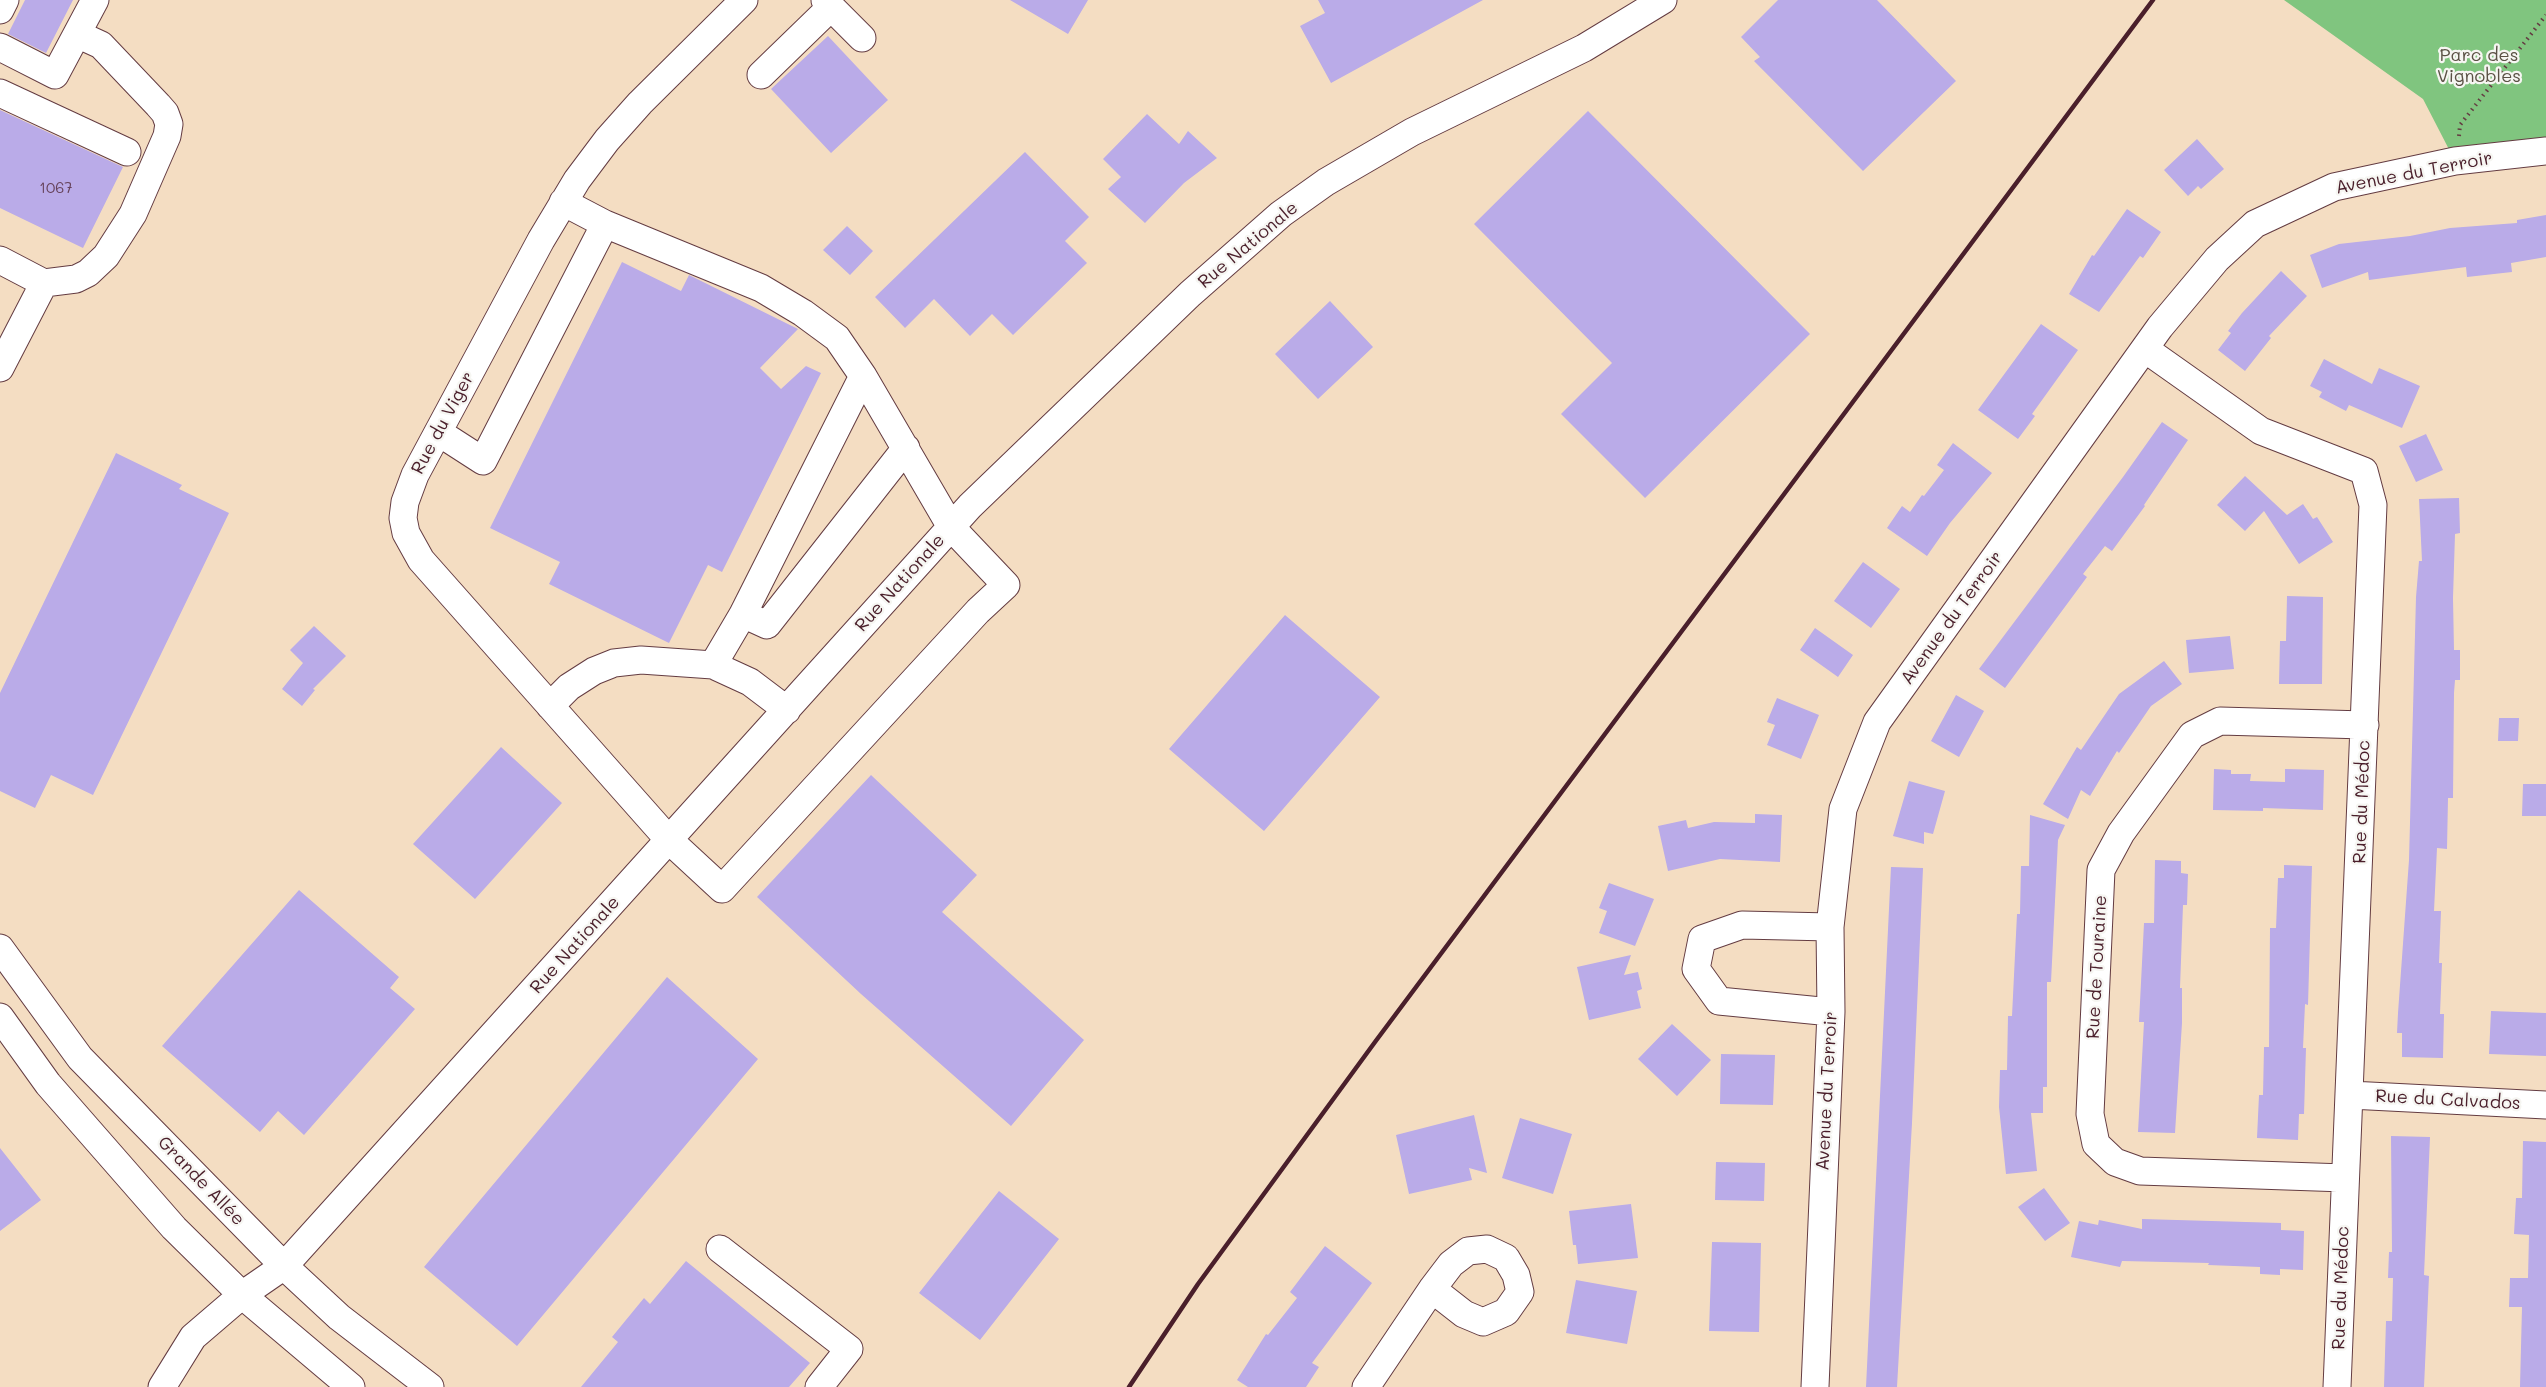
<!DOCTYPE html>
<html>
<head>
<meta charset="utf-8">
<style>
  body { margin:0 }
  canvas { display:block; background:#f4ddc2 }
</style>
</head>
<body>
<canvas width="2546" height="1387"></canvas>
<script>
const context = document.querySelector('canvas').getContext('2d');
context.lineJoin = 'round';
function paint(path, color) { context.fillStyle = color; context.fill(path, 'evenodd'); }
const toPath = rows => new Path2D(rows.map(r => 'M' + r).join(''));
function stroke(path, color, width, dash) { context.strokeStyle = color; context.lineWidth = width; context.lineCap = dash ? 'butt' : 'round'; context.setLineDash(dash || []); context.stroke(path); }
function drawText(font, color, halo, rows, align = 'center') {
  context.font = font + ' Mali,sans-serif'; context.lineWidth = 4.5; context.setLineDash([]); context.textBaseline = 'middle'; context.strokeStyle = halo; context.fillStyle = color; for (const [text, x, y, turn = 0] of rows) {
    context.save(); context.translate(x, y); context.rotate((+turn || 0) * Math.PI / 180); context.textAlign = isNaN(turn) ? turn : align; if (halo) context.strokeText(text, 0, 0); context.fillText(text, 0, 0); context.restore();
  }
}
const green = toPath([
  [2284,0,2546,0,2546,151,2455,161,2423,99]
]);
const building = toPath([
  [25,0,73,0,46,53,8,34],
  [1010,0,1088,0,1068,34],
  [1318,0,1483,0,1331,83,1300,26,1325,13],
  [1778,0,1877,0,1956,81,1863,171,1754,61,1760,57,1741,37],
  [828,36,888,100,831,153,771,89],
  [0,110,123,167,83,248,0,208],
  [1588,111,1810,334,1645,498,1561,414,1612,363,1474,224],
  [1147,114,1179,144,1188,131,1217,158,1184,183,1145,223,1108,189,1121,177,1103,159],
  [2197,139,2224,169,2201,189,2198,186,2188,196,2164,170],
  [1025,152,1089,217,1065,241,1087,263,1013,335,992,314,970,336,934,299,905,328,875,297],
  [2127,209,2161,232,2143,258,2140,256,2099,312,2069,294,2092,255,2094,256],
  [2546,215,2546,257,2511,263,2512,272,2467,277,2466,267,2369,280,2368,272,2322,288,2310,255,2339,244,2410,236,2450,228,2517,223,2517,220],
  [847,226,873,251,850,275,823,250],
  [622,262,681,291,689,275,798,329,760,368,781,389,806,366,821,373,722,572,708,565,669,643,549,584,560,562,490,528],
  [2281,271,2307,296,2269,336,2271,338,2245,371,2218,350,2231,333,2228,331,2242,313],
  [1330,301,1373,347,1318,399,1275,354],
  [2041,324,2078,350,2032,414,2035,416,2018,439,1978,410],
  [2324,359,2372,384,2379,368,2420,386,2402,428,2349,405,2346,411,2319,397,2322,392,2310,386],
  [2162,422,2188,440,2144,505,2145,506,2112,551,2105,546,2083,574,2087,577,2005,688,1979,669,2123,477],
  [2426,434,2443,470,2416,482,2399,446],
  [1953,443,1992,473,1950,523,1927,556,1887,528,1902,506,1910,512,1922,495,1924,496,1944,470,1937,465],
  [116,453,182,485,179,489,229,513,93,795,51,775,35,808,0,791,0,693],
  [2245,476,2287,515,2303,504,2313,519,2317,517,2333,542,2299,564,2264,511,2245,531,2217,505],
  [2459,498,2460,533,2455,534,2453,598,2454,650,2460,650,2460,680,2455,680,2454,693,2453,798,2448,798,2447,849,2437,848,2434,911,2441,911,2439,963,2442,963,2440,1014,2444,1014,2443,1058,2402,1057,2402,1033,2397,1033,2398,1013,2409,860,2416,597,2419,561,2422,561,2419,499],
  [1863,562,1900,589,1871,628,1834,601],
  [2287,596,2323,597,2322,684,2279,684,2280,641,2286,641],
  [1285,615,1380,697,1264,831,1169,749],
  [314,626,346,656,313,689,315,690,302,706,282,689,303,663,290,650],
  [1815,628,1853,655,1838,677,1800,650],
  [2230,636,2234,669,2189,673,2186,640],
  [2164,661,2182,684,2151,706,2119,753,2117,751,2090,796,2081,790,2068,819,2043,804,2077,747,2081,750,2119,694],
  [1956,695,1984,711,1959,757,1931,741],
  [1777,698,1819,715,1801,759,1767,745,1775,725,1767,722],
  [2499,718,2519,718,2518,741,2498,741],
  [501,747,562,803,475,899,413,844],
  [2214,769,2231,770,2231,774,2251,774,2250,781,2285,782,2285,769,2324,770,2323,810,2263,808,2263,811,2213,810],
  [871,775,977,875,942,912,1084,1040,1011,1126,861,994,757,897],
  [1909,781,1945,791,1933,834,1924,832,1924,844,1893,836],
  [2523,784,2546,784,2546,816,2522,816],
  [1755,814,1782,815,1780,862,1720,859,1668,871,1658,826,1686,820,1688,828,1714,822,1755,823],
  [2030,815,2065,825,2058,840,2051,982,2047,982,2047,1087,2043,1087,2043,1113,2031,1113,2037,1171,2006,1174,1999,1107,2000,1070,2007,1070,2008,1016,2012,1016,2017,914,2020,914,2021,866,2029,866],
  [2155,860,2181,861,2181,873,2188,874,2187,905,2183,905,2180,988,2182,988,2182,1023,2175,1133,2138,1132,2144,1022,2139,1022,2144,923,2154,923],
  [2284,865,2312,866,2308,1005,2305,1004,2303,1048,2306,1048,2304,1114,2299,1114,2298,1140,2257,1138,2259,1095,2263,1095,2264,1047,2269,1047,2270,928,2276,928,2278,878,2284,878],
  [1891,867,1923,868,1912,1123,1897,1387,1866,1387],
  [1609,883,1654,899,1635,946,1599,933,1607,911,1599,908],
  [299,890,399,977,390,988,415,1009,304,1135,278,1111,260,1132,162,1046],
  [1631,955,1624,975,1638,972,1642,989,1637,991,1641,1008,1589,1020,1577,967],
  [667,977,758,1059,517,1346,424,1267],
  [2491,1011,2546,1013,2546,1056,2489,1054],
  [1672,1024,1711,1060,1677,1096,1638,1059],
  [1721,1054,1775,1055,1773,1105,1720,1104],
  [1474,1115,1487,1173,1469,1168,1472,1180,1409,1194,1396,1135],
  [1520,1118,1572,1134,1553,1194,1502,1178],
  [2391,1136,2430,1137,2424,1275,2429,1276,2424,1387,2384,1387,2386,1321,2392,1321,2393,1278,2388,1278,2389,1252,2392,1252],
  [2523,1141,2546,1142,2546,1387,2520,1387,2522,1307,2509,1307,2510,1278,2528,1278,2529,1235,2514,1234,2516,1198,2522,1198],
  [0,1148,41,1200,0,1231],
  [1716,1162,1765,1163,1764,1201,1715,1200],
  [2044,1188,2070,1223,2045,1241,2018,1207],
  [999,1191,1059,1239,980,1340,919,1293],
  [1631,1204,1638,1258,1578,1264,1576,1245,1573,1245,1569,1211],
  [2142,1219,2281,1223,2281,1230,2304,1231,2303,1270,2280,1269,2280,1275,2260,1274,2260,1267,2208,1265,2209,1263,2122,1261,2120,1267,2071,1257,2079,1221,2098,1225,2099,1220,2142,1229],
  [1712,1242,1761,1243,1759,1332,1709,1331],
  [1325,1246,1372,1283,1312,1363,1319,1367,1306,1387,1248,1387,1237,1380,1266,1334,1268,1335,1297,1298,1290,1292],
  [686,1261,810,1363,789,1387,581,1387,618,1342,612,1337,644,1298,650,1304],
  [1576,1280,1637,1291,1627,1344,1566,1333]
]);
const path = toPath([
  [2459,136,2460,125,2546,15]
]);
const minor = toPath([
  [831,7,862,38],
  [0,10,5,0],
  [0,47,55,75,95,0],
  [761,75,831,7,825,0],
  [0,93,127,152],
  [605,224,761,288,803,313,837,338,863,376,951,527,1006,585,978,611,722,889,669,840,421,560,406,533,403,518,405,502,415,475,541,240,577,180,607,140,640,103,744,0],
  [0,260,44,283,0,368],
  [44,283,76,279,88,273,106,256,133,214,167,136,169,124,165,113,158,105,101,45,77,34],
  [2145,349,2261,431,2364,471,2373,505,2337,1387],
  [438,432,483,461,605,224,563,202],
  [743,614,863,376],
  [713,665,743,614,767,625,906,448],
  [550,706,569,687,594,671,614,663,641,660,713,665,750,682,787,710],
  [1830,927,1742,925,1702,939,1696,969,1719,1001,1831,1012],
  [0,948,80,1058,284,1266,339,1317,430,1387],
  [0,1017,48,1084,174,1228,242,1295,351,1387],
  [2350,1095,2546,1105],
  [2345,1178,2140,1171,2115,1162,2096,1144,2090,1114,2101,870,2121,833,2192,735,2220,721,2365,725],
  [720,1249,849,1349,819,1387],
  [162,1387,193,1337,242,1295,284,1266,970,506,1190,294,1281,214,1326,182,1412,132,1584,48,1663,0],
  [1366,1387,1432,1289,1451,1264,1468,1251,1487,1249,1506,1258,1516,1275,1520,1292,1506,1312,1483,1322,1464,1314,1432,1289],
  [1815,1387,1831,1012,1830,927,1843,809,1877,722,2160,327,2217,259,2255,224,2334,187,2455,161,2546,151]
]);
const rail = toPath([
  [1129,1387,1198,1284,1375,1042,2153,0]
]);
const numberNames = [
  ["1067",56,188]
];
const parkNames = [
  ["Parc des",2479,55],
  ["Vignobles",2479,76]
];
const streetNames = [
  ["Avenue du Terroir",2414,173,-11],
  ["Rue Nationale",1248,245,-40],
  ["Rue du Viger",443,423,-62],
  ["Rue Nationale",900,583,-48],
  ["Avenue du Terroir",1952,618,-54],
  ["Rue du Médoc",2362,802,-88],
  ["Rue Nationale",575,945,-48],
  ["Rue de Touraine",2097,967,-87],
  ["Avenue du Terroir",1827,1091,-87],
  ["Rue du Calvados",2448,1100,3],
  ["Grande Allée",201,1181,46],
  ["Rue du Médoc",2341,1288,-88]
];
paint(green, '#80c57f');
paint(building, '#baabe8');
stroke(minor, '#643c42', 29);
stroke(path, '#643c42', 4, [1.5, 4.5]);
stroke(minor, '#fff', 27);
stroke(rail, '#4a1f2b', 4.5);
drawText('15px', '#66425a', null, numberNames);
drawText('18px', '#5a5144', '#f6f6f2', parkNames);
drawText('18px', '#4a1f2b', '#f6f6f2', streetNames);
</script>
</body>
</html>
